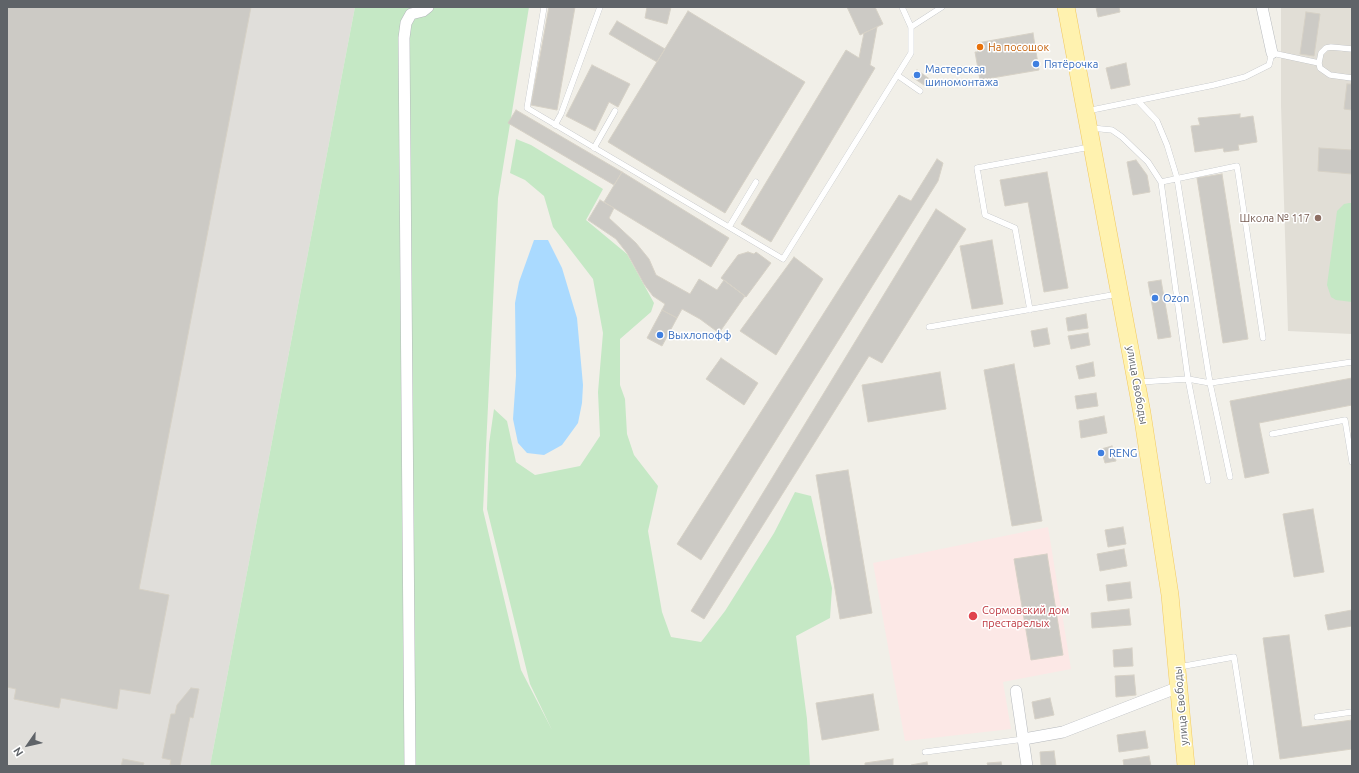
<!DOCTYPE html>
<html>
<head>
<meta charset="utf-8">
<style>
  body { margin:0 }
  #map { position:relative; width:1359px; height:773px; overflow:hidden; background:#f1efe8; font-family:Ubuntu,sans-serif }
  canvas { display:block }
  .frame { position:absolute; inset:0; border:8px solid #5f6368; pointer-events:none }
  .north { position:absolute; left:8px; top:725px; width:40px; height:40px; -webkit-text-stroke:3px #fff; paint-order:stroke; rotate:236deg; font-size:11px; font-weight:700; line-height:16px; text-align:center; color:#5f6368 }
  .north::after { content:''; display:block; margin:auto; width:14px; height:18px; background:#5f6368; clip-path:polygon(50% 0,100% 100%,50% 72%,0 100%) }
</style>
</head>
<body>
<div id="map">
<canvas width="1359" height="773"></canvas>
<div class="frame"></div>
<div class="north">N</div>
</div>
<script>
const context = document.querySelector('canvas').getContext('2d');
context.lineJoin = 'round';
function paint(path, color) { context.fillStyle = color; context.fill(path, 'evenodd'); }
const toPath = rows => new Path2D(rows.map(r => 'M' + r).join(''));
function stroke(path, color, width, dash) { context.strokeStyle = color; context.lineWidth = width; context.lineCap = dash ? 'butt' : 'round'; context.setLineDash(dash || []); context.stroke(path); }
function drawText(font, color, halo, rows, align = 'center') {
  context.font = font + ' Ubuntu,sans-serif'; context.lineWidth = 3; context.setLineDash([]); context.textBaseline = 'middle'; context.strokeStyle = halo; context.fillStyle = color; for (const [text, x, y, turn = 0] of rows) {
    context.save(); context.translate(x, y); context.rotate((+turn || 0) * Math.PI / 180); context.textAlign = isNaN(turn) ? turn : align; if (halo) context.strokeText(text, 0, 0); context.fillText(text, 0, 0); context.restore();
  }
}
const industrial = toPath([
  [7,7,355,7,210,766,7,766]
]);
const education = toPath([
  [1281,7,1352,7,1352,334,1288,331,1281,105]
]);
const medical = toPath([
  [1048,527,1071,669,1003,682,1011,729,905,741,873,563]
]);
const green = toPath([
  [355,7,529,7,498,198,483,510,521,670,552,730,530,684,487,509,489,444,494,409,507,421,516,462,535,475,580,466,600,436,598,392,603,333,593,279,553,227,544,196,525,180,510,173,516,139,531,145,603,189,586,220,627,254,654,303,651,312,620,339,620,385,625,399,627,434,634,455,658,486,648,531,662,612,671,637,701,642,725,611,774,533,795,492,811,496,832,588,830,618,796,636,807,719,810,766,210,766],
  [1349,203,1352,203,1352,302,1336,300,1331,297,1327,285,1337,211,1344,204]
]);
const water = toPath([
  [534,240,548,240,562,268,577,318,583,385,582,403,578,423,562,445,544,455,527,453,518,443,513,419,516,376,515,303,519,282]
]);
const building = toPath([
  [7,7,251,7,139,589,169,595,150,694,120,689,117,709,61,698,59,708,14,699,16,689,7,687,7,7],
  [549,7,575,7,557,110,531,105,549,7],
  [647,7,671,7,667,24,645,18,647,7],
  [847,7,875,7,883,24,860,35,847,7],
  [1096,7,1119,7,1120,12,1098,17,1096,7],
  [688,11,805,82,725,213,608,142,688,11],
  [1306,12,1320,14,1314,56,1300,54,1306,12],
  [617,21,665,49,657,62,609,34,617,21],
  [877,27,870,65,875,68,771,242,741,224,846,50,859,58,864,33,877,27],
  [1033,33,1039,70,980,80,975,52,978,52,977,43,1033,33],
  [1126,63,1130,85,1111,89,1106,68,1126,63],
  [592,65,630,84,618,107,609,102,595,131,566,116,592,65],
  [917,70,931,80,927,87,912,77,917,70],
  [1347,84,1352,84,1352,110,1344,109,1347,84],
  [516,110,622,172,614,185,508,123,516,110],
  [1240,114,1240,118,1253,116,1257,142,1238,145,1239,150,1224,152,1223,148,1195,152,1191,126,1200,125,1198,118,1240,114],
  [1319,148,1352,150,1352,174,1318,171,1319,148],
  [937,159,943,163,938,181,701,560,677,544,899,195,911,201,937,159],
  [1136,160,1147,175,1150,192,1133,195,1127,162,1136,160],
  [622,172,729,238,711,267,604,202,622,172],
  [1047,172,1068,288,1044,292,1028,202,1005,206,1000,180,1047,172],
  [1222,174,1248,339,1223,343,1197,178,1222,174],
  [600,200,614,208,609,218,636,243,649,259,656,275,690,294,699,279,717,290,724,280,745,296,719,333,700,319,682,309,677,318,662,310,665,304,653,296,644,284,627,253,616,239,588,220,600,200],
  [936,209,966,229,882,363,869,356,704,619,691,611,936,209],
  [992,240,1003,304,972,309,960,246,992,240],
  [748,252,754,254,756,252,771,263,746,297,721,278,738,255,748,252],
  [794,257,823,279,776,355,740,331,794,257],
  [1161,280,1171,337,1158,339,1148,282,1161,280],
  [662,310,677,318,662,346,647,338,662,310],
  [1086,314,1088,328,1068,331,1066,318,1086,314],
  [1047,328,1050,344,1034,347,1031,331,1047,328],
  [1088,333,1090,345,1071,349,1068,336,1088,333],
  [721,358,758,383,744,405,706,379,721,358],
  [1093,362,1095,376,1079,379,1076,366,1093,362],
  [1014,364,1042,521,1012,526,984,370,1014,364],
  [940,372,946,409,868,422,862,385,940,372],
  [1352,378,1352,405,1259,423,1269,473,1245,478,1230,401,1352,378],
  [1096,393,1098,406,1077,409,1075,396,1096,393],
  [1104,416,1107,433,1081,438,1079,421,1104,416],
  [1112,446,1116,461,1105,463,1101,449,1112,446],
  [848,470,872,613,840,619,816,475,848,470],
  [1313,509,1324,572,1294,577,1283,514,1313,509],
  [1123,527,1126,544,1108,547,1105,530,1123,527],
  [1124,549,1127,566,1100,571,1097,554,1124,549],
  [1047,554,1063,655,1031,660,1014,559,1047,554],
  [1130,582,1132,598,1108,601,1106,585,1130,582],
  [1129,609,1131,625,1092,628,1091,613,1129,609],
  [1352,610,1352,626,1328,630,1325,615,1352,610],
  [1289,635,1302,727,1352,720,1352,749,1280,759,1263,638,1289,635],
  [1132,648,1133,666,1114,667,1113,650,1132,648],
  [1134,675,1136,695,1116,697,1115,676,1134,675],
  [191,688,199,689,193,718,190,717,180,766,170,765,171,760,162,758,171,714,175,714,177,705,191,688],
  [873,694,879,730,822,740,816,703,873,694],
  [1050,698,1054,715,1035,719,1032,702,1050,698],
  [1145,731,1148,748,1119,752,1117,735,1145,731],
  [1054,751,1056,766,1041,766,1040,752,1054,751],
  [1149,756,1151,766,1124,766,1123,760,1149,756],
  [123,759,144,763,143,766,121,766,123,759],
  [893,759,893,766,865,766,865,763,893,759],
  [927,762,928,766,912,766,911,765,927,762],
  [1001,762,1002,766,988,766,987,763,1001,762]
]);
const service = toPath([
  [544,7,527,108,783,259,911,53,911,27,902,7],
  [911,27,942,7],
  [1352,49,1331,47,1326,48,1321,53,1319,63,1320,68,1330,75,1352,78],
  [897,75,920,91],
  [1138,101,1157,121,1167,145,1177,178,1210,383,1230,477],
  [1087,111,1214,85,1245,77,1269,65,1272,53,1319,63],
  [555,125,561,114,600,7],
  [1091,128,1112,130,1122,137,1148,162,1161,182,1188,379,1208,481],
  [594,148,615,111],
  [1161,182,1237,166,1263,338],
  [729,227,756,182],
  [1030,310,1015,228,985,215,977,168,1090,147],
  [929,327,1118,294],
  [1139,382,1188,379,1210,383,1352,362],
  [1272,434,1345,420,1352,462],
  [1179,667,1234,657,1251,766],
  [1317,717,1352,712],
  [925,752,1024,739]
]);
const minor = toPath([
  [1262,7,1272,53],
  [1016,691,1027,766],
  [1024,739,1063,732,1179,687],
  [410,766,404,38,406,23,411,14,423,11,428,7]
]);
const primary = toPath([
  [1066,7,1142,413,1170,595,1186,766]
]);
const markers = [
  [980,47,4,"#e8710a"],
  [1036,64,4,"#3f7fe0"],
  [917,75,4,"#3f7fe0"],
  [1318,218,4,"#8d6e63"],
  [1155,298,4,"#3f7fe0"],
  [660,335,4,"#3f7fe0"],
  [1101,453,4,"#3f7fe0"],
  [973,616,5,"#e0444e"]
];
const foodNames = [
  ["На посошок",988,47]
];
const shopNames = [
  ["Пятёрочка",1044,64],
  ["Мастерская",925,69],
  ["шиномонтажа",925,82],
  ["Ozon",1163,298],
  ["Выхлопофф",668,335],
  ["RENG",1109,453]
];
const educationNames = [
  ["Школа № 117",1310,218]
];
const streetNames = [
  ["улица Свободы",1137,385,80],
  ["улица Свободы",1181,706,-95]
];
const healthNames = [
  ["Сормовский дом",982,610],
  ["престарелых",982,623]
];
paint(industrial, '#e0deda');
paint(education, '#e1ded6');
paint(medical, '#fce8e6');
paint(green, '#c5e8c5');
paint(water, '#aadaff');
paint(building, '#cccac5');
stroke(building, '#d6d1c6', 1);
stroke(service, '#b5b8bc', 6);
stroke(minor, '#b5b8bc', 12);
stroke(primary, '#f2c960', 18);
stroke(service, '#fff', 5.5);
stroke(minor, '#fff', 11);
stroke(primary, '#fff2af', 17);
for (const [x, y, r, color] of markers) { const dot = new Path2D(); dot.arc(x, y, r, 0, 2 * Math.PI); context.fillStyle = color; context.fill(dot); stroke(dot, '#fff', 1.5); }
drawText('11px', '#c56008', '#fff', foodNames, 'left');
drawText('11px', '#366cbe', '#fff', shopNames, 'left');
drawText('11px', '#785e54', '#fff', educationNames, 'right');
drawText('11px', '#5f6368', '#fff', streetNames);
drawText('11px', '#be3a42', '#fff', healthNames, 'left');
</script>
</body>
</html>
